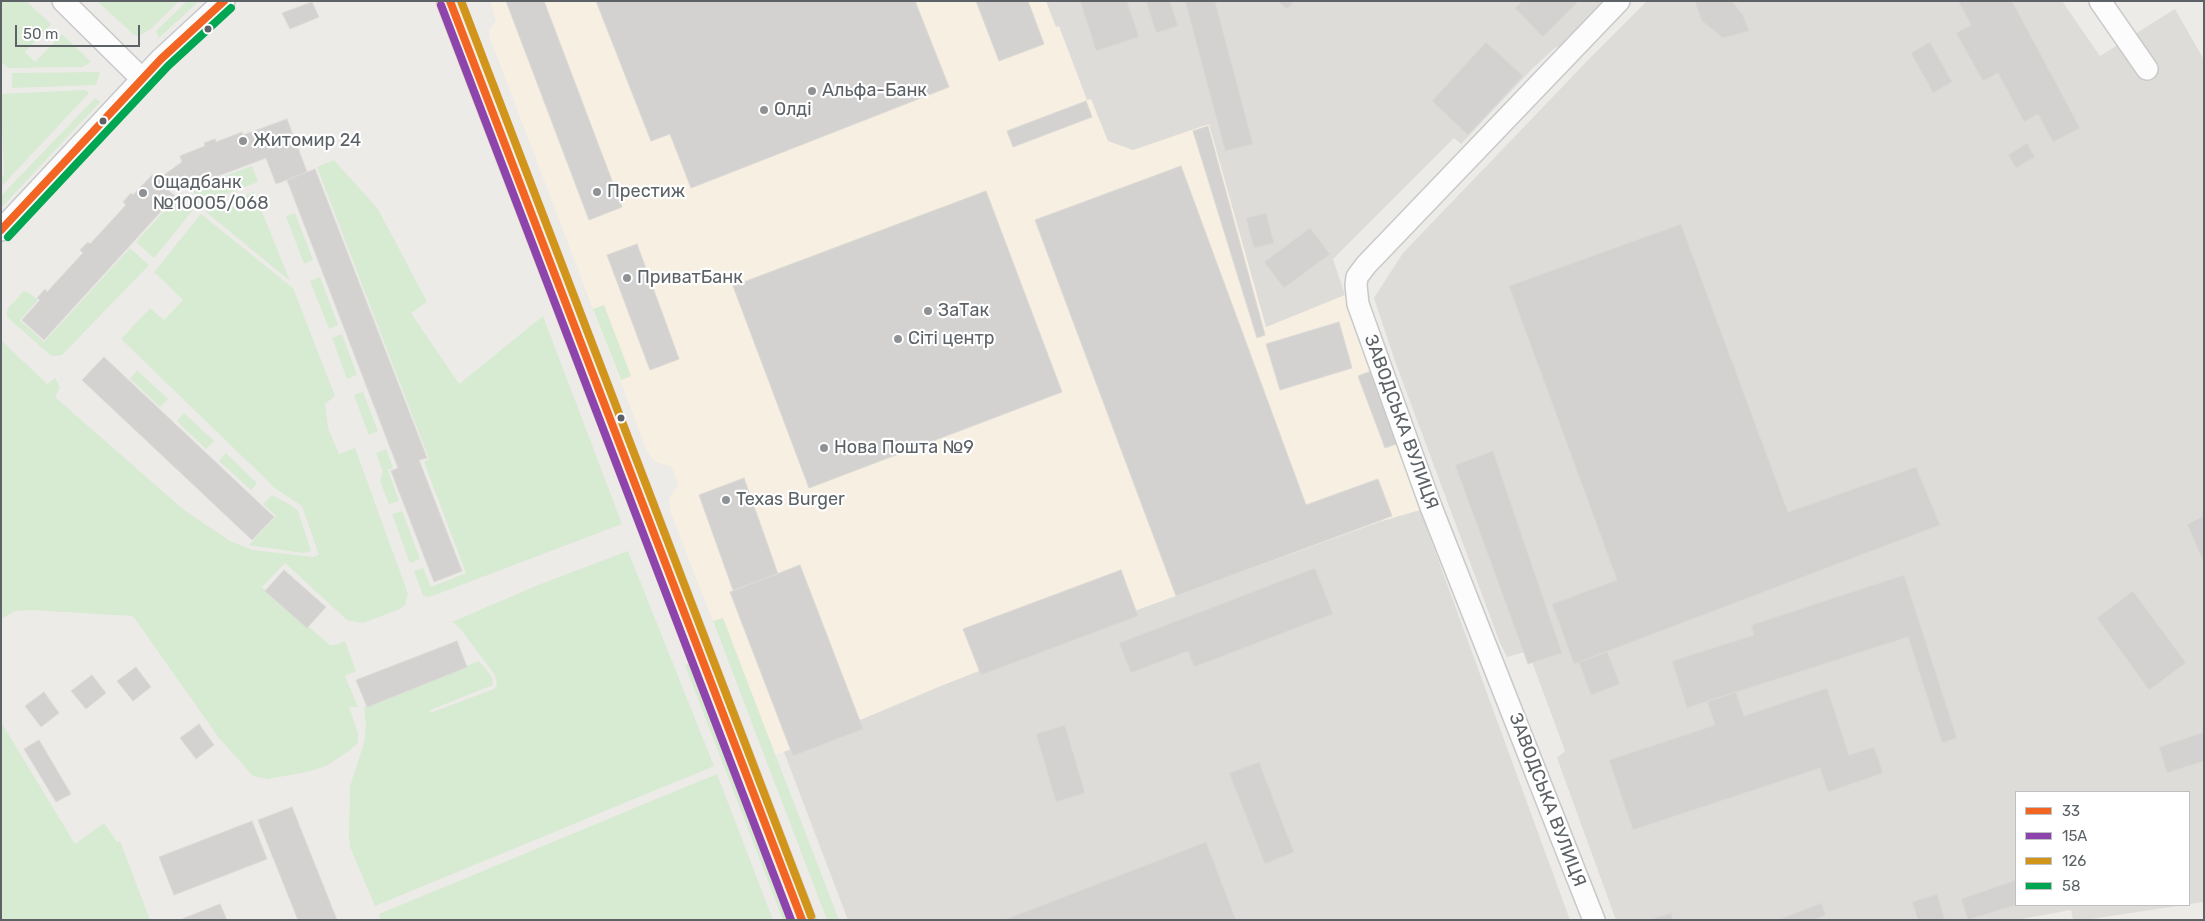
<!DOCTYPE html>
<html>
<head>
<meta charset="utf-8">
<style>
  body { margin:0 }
  #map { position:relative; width:2205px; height:921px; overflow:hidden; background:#edebe8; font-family:Rubik,sans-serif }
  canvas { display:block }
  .frame { position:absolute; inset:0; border:2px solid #5c6266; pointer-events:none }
  .legend { position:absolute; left:2015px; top:791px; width:175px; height:115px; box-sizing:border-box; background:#fff; border:1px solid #bec0c2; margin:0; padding:6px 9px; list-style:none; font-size:15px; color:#5c6266 }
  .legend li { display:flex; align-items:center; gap:10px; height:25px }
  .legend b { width:25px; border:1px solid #bec0c2 }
  .scale { position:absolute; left:15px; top:25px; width:125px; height:22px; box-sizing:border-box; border:2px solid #5c6266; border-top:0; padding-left:6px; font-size:15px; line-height:18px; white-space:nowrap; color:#5c6266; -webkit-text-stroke:4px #fff; paint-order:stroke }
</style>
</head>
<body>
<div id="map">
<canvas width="2205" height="921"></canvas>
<div class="frame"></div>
<ul class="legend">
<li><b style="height:6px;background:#f26522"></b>33</li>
<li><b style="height:6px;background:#8e44ad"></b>15A</li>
<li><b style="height:6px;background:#d0951a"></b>126</li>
<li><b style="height:6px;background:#00a651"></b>58</li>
</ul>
<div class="scale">50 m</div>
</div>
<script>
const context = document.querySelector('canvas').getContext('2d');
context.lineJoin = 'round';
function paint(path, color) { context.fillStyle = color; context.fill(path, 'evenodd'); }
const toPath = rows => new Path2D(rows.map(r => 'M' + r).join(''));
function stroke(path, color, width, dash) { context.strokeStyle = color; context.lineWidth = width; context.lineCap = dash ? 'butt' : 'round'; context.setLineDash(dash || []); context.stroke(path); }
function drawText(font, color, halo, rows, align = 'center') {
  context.font = font + ' Rubik,sans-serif'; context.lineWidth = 4.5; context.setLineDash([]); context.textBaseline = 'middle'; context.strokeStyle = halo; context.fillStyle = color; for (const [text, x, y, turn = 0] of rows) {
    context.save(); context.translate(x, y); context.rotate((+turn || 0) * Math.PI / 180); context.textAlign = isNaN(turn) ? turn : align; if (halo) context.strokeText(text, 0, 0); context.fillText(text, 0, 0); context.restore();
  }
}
const commercial = toPath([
  [490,1,1049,1,1087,100,1091,98,1133,150,1209,124,1266,327,1345,295,1425,509,1379,522,1085,629,941,686,766,759,671,513,669,502,671,495,678,485,672,467,654,461,647,451,490,38,489,31,496,21]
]);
const industrial = toPath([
  [1046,1,1603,1,1558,48,1556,47,1533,68,1461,144,1454,138,1333,259,1345,295,1266,327,1209,124,1133,150,1108,141,1091,99,1087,100,1059,26,1056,27],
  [1647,1,2062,1,2100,56,2175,9,2204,60,2204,902,2189,904,2189,792,2016,792,2016,905,2184,905,2084,920,2073,920,2071,910,2016,920,1616,920,1557,758,1565,751,1528,651,1507,657,1500,643,1395,361,1374,298,1403,253,1591,57],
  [1420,510,1570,920,848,920,784,752,941,686,1085,629,1379,522]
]);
const green = toPath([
  [1,1,26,1,51,24,25,52,35,62,62,34,91,62,82,67,8,68,1,62],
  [97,1,179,1,152,28,139,36,134,35],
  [187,1,199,1,159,38,156,31],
  [100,72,96,85,12,88,12,73],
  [85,90,89,93,1,187,1,177,4,174,1,94],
  [95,98,100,102,1,208,1,196],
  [334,160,378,209,427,302,411,313,459,384,543,316,622,524,435,595,426,597,423,595,414,571,423,568,431,587,466,573,424,462,429,459,317,167],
  [252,166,258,182,199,204,192,188],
  [254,192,290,281,205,211],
  [177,197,193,210,154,258,136,242],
  [295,213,313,260,304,264,286,216],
  [201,214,293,288,335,396,325,404,328,428,339,454,355,448,408,594,405,605,400,609,363,623,347,620,285,563,262,587,330,645,335,645,345,641,356,671,345,676,358,707,349,707,358,733,358,743,349,751,326,766,307,772,267,779,253,776,219,738,133,616,30,610,15,611,1,619,1,340,47,384,55,378,60,387,55,397,184,510,230,541,253,550,313,557,319,555,302,506,276,489,121,339,150,308,164,320,183,300,154,272],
  [130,248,149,265,62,355,52,356,49,354,7,317,7,311,9,307,24,291,29,293,38,300,20,320,44,342],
  [320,277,338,325,329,329,310,281],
  [604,305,631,376,621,380,593,309],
  [342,334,357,375,347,379,332,338],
  [137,370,168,399,160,407,130,379],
  [363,392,378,431,369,435,354,395],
  [184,413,214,441,206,449,177,421],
  [386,449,393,468,388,470,399,501,389,504,380,481,383,472,376,453],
  [226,453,257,483,251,490,219,461],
  [272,495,294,507,298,511,311,551,303,553,249,545,276,516,263,504],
  [402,511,420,559,410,563,392,514],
  [628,551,714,766,375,906,350,847,349,836,350,786,364,743,366,726,364,707,479,661,492,677,493,685,430,710,430,713,494,689,497,686,495,675,459,627,452,622,538,585],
  [723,618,762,720,839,920,827,920,713,621],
  [692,663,790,920,783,920,685,665],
  [1,722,75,844,104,823,117,842,120,841,150,920,1,920],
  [717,774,773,920,381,920,379,914]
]);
const building = toPath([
  [506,1,544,1,622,207,589,220,506,1],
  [596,1,915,1,949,87,691,188,670,134,651,141,596,1],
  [976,1,1028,1,1044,44,999,61,976,1],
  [1080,1,1127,1,1139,37,1096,51,1080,1],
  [1146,1,1170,1,1178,26,1156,33,1146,1],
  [1185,1,1215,1,1253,144,1225,151,1185,1],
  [1278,1,1294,1,1287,9,1278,1],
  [1522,1,1579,1,1543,37,1515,8,1522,1],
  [1697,1,1732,1,1743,15,1749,31,1723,38,1702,21,1695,2,1697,1],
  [1958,1,2012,1,2080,128,2053,142,2038,114,2024,122,1998,73,1983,81,1956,33,1971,25,1958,1],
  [312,2,319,17,290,29,282,13,312,2],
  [1486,42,1523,76,1468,135,1432,101,1486,42],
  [1930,42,1952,82,1933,93,1911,53,1930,42],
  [1086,101,1092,117,1013,147,1007,131,1086,101],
  [287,119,307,172,276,184,266,158,191,186,188,177,169,191,175,196,44,340,22,320,40,300,37,298,45,289,47,292,83,253,80,250,88,242,90,244,126,205,123,202,131,193,133,195,152,175,157,180,182,162,180,156,205,146,204,143,215,139,216,142,242,132,243,135,287,119],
  [1208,126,1265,335,1257,338,1193,131,1208,126],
  [2027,143,2035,157,2016,168,2008,155,2027,143],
  [1181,166,1306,505,1378,479,1392,516,1176,596,1035,220,1181,166],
  [315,169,427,458,419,460,462,571,434,582,391,471,398,468,287,180,315,169],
  [986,191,1062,392,809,488,733,286,986,191],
  [1266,213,1274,243,1254,248,1246,218,1266,213],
  [1681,224,1788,512,1916,467,1940,525,1574,664,1552,604,1617,580,1509,286,1681,224],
  [1310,228,1330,254,1284,288,1264,262,1310,228],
  [637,244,679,359,650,370,607,255,637,244],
  [1339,322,1352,368,1280,390,1266,344,1339,322],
  [104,357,274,517,252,540,82,380,104,357],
  [1371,371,1399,443,1385,448,1358,376,1371,371],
  [1493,451,1562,653,1528,664,1455,465,1493,451],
  [744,478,778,574,733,590,699,495,744,478],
  [2204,516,2204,558,2202,559,2187,524,2204,516],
  [800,565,863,729,793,756,730,592,800,565],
  [1315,568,1333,614,1194,667,1188,651,1131,673,1119,643,1315,568],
  [284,570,326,607,307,628,265,591,284,570],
  [1121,570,1138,616,981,675,963,629,1121,570],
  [1904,575,1957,738,1942,743,1908,637,1687,708,1672,661,1754,635,1751,625,1904,575],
  [2133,591,2186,663,2149,690,2097,618,2133,591],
  [457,641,467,667,367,707,356,680,457,641],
  [1607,651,1620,684,1591,695,1579,662,1607,651],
  [136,667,151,687,133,701,117,681,136,667],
  [92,675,106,693,86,709,71,691,92,675],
  [1827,688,1849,755,1874,747,1883,773,1828,792,1820,768,1633,830,1609,760,1715,725,1707,701,1736,692,1744,716,1827,688],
  [44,692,59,713,41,727,25,706,44,692],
  [199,724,214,745,196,759,180,738,199,724],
  [1065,725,1085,793,1056,802,1036,734,1065,725],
  [2204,732,2204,761,2167,773,2159,747,2204,732],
  [39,740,71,794,56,802,24,749,39,740],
  [1259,762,1294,852,1265,864,1229,773,1259,762],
  [292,807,337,920,298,920,258,820,292,807],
  [252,821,267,859,174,895,159,857,252,821],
  [1206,842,1236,920,1002,920,1017,915,1206,842],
  [2016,880,2016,905,1968,920,1961,899,2016,880],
  [1937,894,1945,920,1918,920,1912,902,1937,894],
  [1821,903,1826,915,1814,920,1778,920,1821,903],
  [220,904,227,920,182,920,182,919,220,904],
  [1671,913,1673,920,1649,920,1671,913]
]);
const minor = toPath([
  [63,1,142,79],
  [2100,1,2147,69],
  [1,230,161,59,224,1],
  [1594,920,1431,507,1358,304,1356,285,1357,277,1366,265,1619,1]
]);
const major = toPath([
  [450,1,802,920]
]);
const bus1 = toPath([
  [450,1,802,920],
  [1,230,161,59,224,1]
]);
const bus2 = toPath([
  [441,5,791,920]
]);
const bus3 = toPath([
  [461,1,811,916]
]);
const bus4 = toPath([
  [8,237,168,66,231,8]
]);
const markers = [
  [208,29,4.5,"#5c6266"],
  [812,91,5,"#8f9294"],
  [764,110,5,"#8f9294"],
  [103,121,4.5,"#5c6266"],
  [243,141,5,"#8f9294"],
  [597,192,5,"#8f9294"],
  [143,193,5,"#8f9294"],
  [627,278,5,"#8f9294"],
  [928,311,5,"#8f9294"],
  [898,339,5,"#8f9294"],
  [621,418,4.5,"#5c6266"],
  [824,448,5,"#8f9294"],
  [726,500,5,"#8f9294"]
];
const poiNames = [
  ["Альфа-Банк",822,91],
  ["Олді",774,110],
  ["Житомир 24",253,141],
  ["Ощадбанк",153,183],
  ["№10005/068",153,204],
  ["Престиж",607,192],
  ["ПриватБанк",637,278],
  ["ЗаТак",938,311],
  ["Сіті центр",908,339],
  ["Нова Пошта №9",834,448],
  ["Texas Burger",736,500]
];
const streetNames = [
  ["ЗАВОДСЬКА ВУЛИЦЯ",1401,422,70],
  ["ЗАВОДСЬКА ВУЛИЦЯ",1547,800,69]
];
paint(commercial, '#f7efe1');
paint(industrial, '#dedcd9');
paint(green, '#d7ead2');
paint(building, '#d4d2d1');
stroke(building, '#dcdad6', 1);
stroke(minor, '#c8c9c9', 24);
stroke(major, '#d6c9b4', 29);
stroke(minor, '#fcfcfc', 21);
stroke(major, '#f3efe8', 26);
stroke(bus1, '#f26522', 8);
stroke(bus2, '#8e44ad', 8);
stroke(bus3, '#d0951a', 8);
stroke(bus4, '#00a651', 8);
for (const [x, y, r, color] of markers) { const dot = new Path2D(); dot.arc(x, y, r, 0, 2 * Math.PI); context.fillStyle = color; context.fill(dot); stroke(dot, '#fff', 2); }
drawText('18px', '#5c6266', '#fff', poiNames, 'left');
drawText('18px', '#5c6266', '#fff', streetNames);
</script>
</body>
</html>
